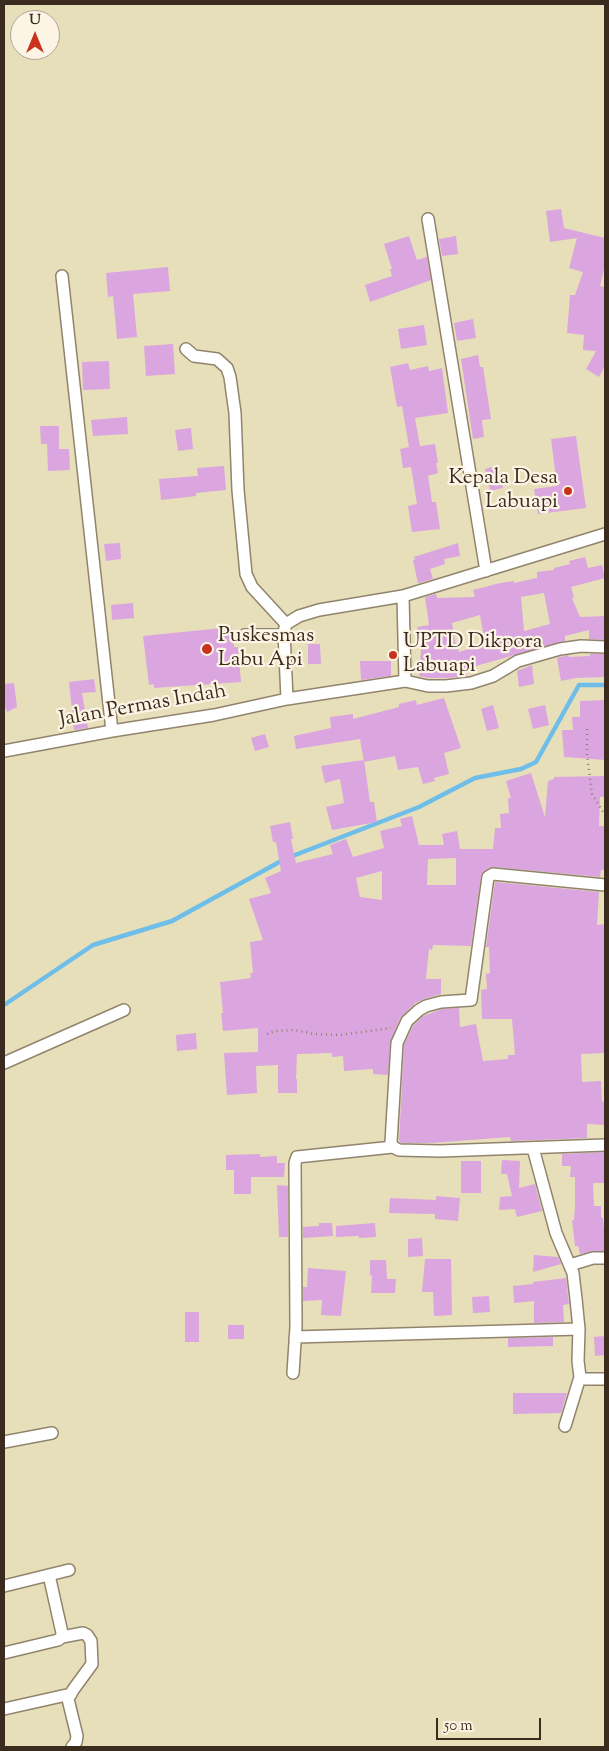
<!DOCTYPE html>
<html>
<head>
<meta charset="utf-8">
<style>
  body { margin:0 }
  #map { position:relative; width:609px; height:1751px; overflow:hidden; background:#e7dfba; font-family:"Sorts Mill Goudy",serif }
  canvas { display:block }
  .frame { position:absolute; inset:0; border:5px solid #3b2a1e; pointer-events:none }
  .north { position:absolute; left:10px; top:10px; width:50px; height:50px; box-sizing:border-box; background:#fcf5e5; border:1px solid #afa495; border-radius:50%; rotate:0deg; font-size:14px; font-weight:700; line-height:20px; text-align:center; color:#3b2a1e }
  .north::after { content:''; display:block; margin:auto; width:18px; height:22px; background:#c8321e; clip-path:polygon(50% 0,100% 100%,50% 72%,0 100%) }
  .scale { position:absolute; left:436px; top:1718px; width:105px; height:22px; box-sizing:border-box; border:2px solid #3b2a1e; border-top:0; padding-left:6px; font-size:15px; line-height:18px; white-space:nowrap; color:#3b2a1e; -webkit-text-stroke:4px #fcf5e5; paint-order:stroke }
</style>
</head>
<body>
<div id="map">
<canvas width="609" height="1751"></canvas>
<div class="frame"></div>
<div class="north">U</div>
<div class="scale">50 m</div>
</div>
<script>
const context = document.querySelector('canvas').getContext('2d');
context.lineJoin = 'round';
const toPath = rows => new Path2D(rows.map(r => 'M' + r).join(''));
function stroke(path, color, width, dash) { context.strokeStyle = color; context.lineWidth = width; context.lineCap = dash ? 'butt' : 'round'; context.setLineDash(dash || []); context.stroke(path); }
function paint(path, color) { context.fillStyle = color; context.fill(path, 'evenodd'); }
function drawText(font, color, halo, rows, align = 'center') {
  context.font = font + ' "Sorts Mill Goudy",serif'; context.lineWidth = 4.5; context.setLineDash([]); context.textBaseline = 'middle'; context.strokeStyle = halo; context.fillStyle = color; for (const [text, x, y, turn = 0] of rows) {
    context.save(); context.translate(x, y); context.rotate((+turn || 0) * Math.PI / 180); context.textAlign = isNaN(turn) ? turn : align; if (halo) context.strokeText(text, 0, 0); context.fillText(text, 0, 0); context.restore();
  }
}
const stream = toPath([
  [290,857,419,807,475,778,521,769,536,762,579,685,605,685],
  [4,1005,93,945,172,921,283,860]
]);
const building = toPath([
  [561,209,564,228,605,238,605,265,600,286,605,287,605,366,599,377,586,369,596,351,583,350,584,335,567,333,570,295,575,295,583,272,569,268,577,238,550,242,546,211],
  [409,236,417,260,427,257,431,280,370,302,365,285,392,276,390,269,392,269,384,244],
  [456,236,458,254,442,256,439,239],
  [168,267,170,291,133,294,137,337,117,339,113,296,108,297,106,273],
  [473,319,476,338,457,341,454,323],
  [424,325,427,345,401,349,398,329],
  [173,344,175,374,146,376,144,346],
  [478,355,480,367,483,367,491,419,482,420,484,437,473,439,461,359],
  [109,361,110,389,83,390,82,362],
  [408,363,410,370,428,366,429,371,442,368,448,413,415,418,420,446,435,444,438,463,436,463,438,473,428,476,432,502,436,502,440,529,412,532,408,506,417,504,411,467,403,468,400,449,409,447,402,406,397,407,390,367],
  [127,417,128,434,93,436,91,420],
  [40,426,59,426,59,449,69,449,70,470,48,471,47,444,41,444],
  [191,428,193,449,178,451,175,430],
  [576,436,586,508,538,514,534,489,557,486,551,439],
  [498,465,503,488,490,491,485,469],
  [224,466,226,490,196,493,196,496,161,500,159,479,198,476,197,468],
  [120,543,121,559,106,561,104,544],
  [458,543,460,556,444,559,445,564,430,569,433,579,418,583,413,560,415,560,414,557],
  [585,557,588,568,602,565,605,578,571,587,574,597,572,598,580,617,605,616,605,640,589,639,589,630,565,636,565,641,465,669,467,676,446,678,429,678,419,676,421,651,417,627,429,625,425,597,436,594,437,598,475,597,473,590,500,583,514,581,514,583,537,578,537,572,554,570,554,568,570,564,569,561],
  [544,593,550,624,524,631,521,597],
  [480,615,485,644,459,652,458,646,456,646,452,623],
  [133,603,134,618,112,620,111,605],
  [232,627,234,647,238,647,241,682,154,688,154,684,149,685,143,636],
  [308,644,320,644,321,664,308,664],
  [590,654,605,654,605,677,576,678,561,681,557,658,568,655,569,657,590,656],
  [360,661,391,661,391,676,361,680],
  [532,665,534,684,519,687,517,671],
  [94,679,96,692,82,693,88,728,74,730,69,682],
  [14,683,17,707,7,712,4,704,4,684],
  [444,698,461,748,444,753,449,774,434,778,435,781,423,784,418,767,398,770,395,756,364,762,360,739,296,749,294,736,331,728,330,717,353,714,353,719,399,707,399,704,416,700,417,705],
  [605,700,605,760,564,757,562,730,573,730,572,717,580,717,580,701],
  [493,705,499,728,487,731,481,709],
  [545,705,549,725,533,729,528,709],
  [265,734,269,747,255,751,251,738],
  [364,760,370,802,374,802,377,822,332,830,326,807,344,803,340,779,325,783,321,766],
  [531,773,545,817,548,781,554,779,554,777,605,776,605,797,600,797,599,826,605,826,605,870,601,870,600,877,494,867,489,868,482,873,481,876,471,946,433,945,432,950,429,949,426,979,441,979,441,994,424,999,415,1003,400,1018,390,1042,388,1075,373,1074,373,1069,344,1071,343,1056,332,1057,332,1053,297,1054,296,1079,297,1079,297,1093,278,1093,278,1065,256,1066,257,1093,227,1095,224,1053,258,1052,258,1028,223,1031,221,1013,223,1013,220,982,251,978,250,973,253,973,250,942,263,940,249,899,271,893,265,878,281,871,276,842,273,842,270,826,290,822,293,839,291,839,296,863,333,854,330,845,346,839,353,857,384,848,380,831,402,826,400,819,412,816,419,845,444,845,442,834,457,831,460,849,493,849,495,828,501,828,500,814,509,813,508,798,511,798,506,781],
  [456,858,456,885,427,885,428,859],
  [382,871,382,900,360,897,356,878],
  [495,882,599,892,597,925,605,924,605,1053,581,1054,582,1082,601,1081,602,1102,605,1101,605,1125,587,1124,587,1138,511,1141,510,1137,432,1143,401,1143,399,1141,404,1045,413,1026,423,1016,442,1009,459,1008,460,1027,476,1024,483,1061,508,1059,508,1055,515,1055,512,1019,482,1019,481,990,487,989,486,974,490,973,489,947,486,947],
  [196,1033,197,1049,177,1051,176,1035],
  [605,1152,605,1183,593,1183,594,1206,601,1206,601,1218,603,1218,604,1229,605,1229,605,1251,593,1251,580,1254,578,1246,575,1246,572,1220,574,1220,575,1206,575,1177,570,1177,571,1166,562,1166,562,1154],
  [260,1154,260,1157,277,1156,277,1163,285,1163,284,1177,251,1177,251,1194,234,1194,234,1170,226,1170,226,1155],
  [502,1160,520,1161,519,1188,535,1184,542,1211,517,1217,515,1209,499,1210,500,1197,512,1196,507,1174,501,1174],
  [461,1161,481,1161,481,1193,461,1193],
  [277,1185,288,1186,288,1237,279,1237],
  [436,1196,460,1198,458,1221,435,1219,435,1214,389,1213,390,1198,436,1200],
  [319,1223,332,1223,333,1236,303,1238,303,1227,319,1226],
  [375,1223,376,1237,359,1238,359,1236,336,1237,336,1226],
  [422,1238,423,1256,408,1257,408,1239],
  [534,1255,558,1257,561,1264,533,1272],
  [425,1259,451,1259,452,1315,434,1316,433,1292,422,1292],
  [370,1260,386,1260,387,1279,396,1279,395,1293,371,1293,372,1275,370,1276],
  [308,1268,346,1271,341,1316,321,1315,322,1300,303,1301,303,1287,307,1287],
  [566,1278,569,1304,563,1305,564,1322,534,1323,534,1301,514,1303,513,1286,533,1284,533,1282],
  [489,1296,490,1312,473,1313,472,1297],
  [185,1312,199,1312,199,1342,185,1342],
  [228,1325,244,1325,244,1339,228,1339],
  [605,1336,605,1355,595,1356,594,1337],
  [553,1337,553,1346,508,1347,508,1338],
  [513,1393,567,1393,561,1413,513,1414]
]);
const path = toPath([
  [587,729,587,755,592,794,605,815],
  [267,1034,275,1031,294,1030,315,1034,340,1035,391,1028]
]);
const service = toPath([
  [244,632,284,632]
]);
const minor = toPath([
  [428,219,486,571],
  [62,276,112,731],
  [186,349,194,356,217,359,227,368,230,377,235,413,238,490,246,574,252,587,286,624],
  [405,681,428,686,446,686,471,683,493,676,518,661,560,649,581,646,605,647],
  [287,699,284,632,286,624,299,616,319,610,403,596,605,534],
  [4,751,112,731,214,715,287,699,405,681,403,596],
  [605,885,493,874,488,877,471,1000,441,1002,426,1006,419,1010,407,1021,397,1043,391,1142,393,1147,399,1150,440,1151,605,1145],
  [4,1063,124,1010],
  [533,1148,556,1233,573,1273,576,1299,579,1329,578,1361,580,1377,565,1426],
  [570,1265,593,1258,605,1258],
  [295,1337,579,1329],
  [293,1373,296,1327,295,1163,297,1157,393,1147],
  [580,1377,584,1379,605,1379],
  [4,1442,52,1433],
  [4,1586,69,1570],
  [62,1637,83,1633,87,1635,91,1641,92,1664,73,1690,68,1699,77,1736,76,1742,72,1747],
  [4,1653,58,1640,62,1637,62,1633,49,1575],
  [4,1709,71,1694]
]);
const markers = [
  [568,491,5,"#c8321e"],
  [207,649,6,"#c8321e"],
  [393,655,5,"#c8321e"]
];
const poiNames = [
  ["Kepala Desa",558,479,"right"],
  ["Labuapi",558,503,"right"],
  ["Puskesmas",218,637],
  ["Labu Api",218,661],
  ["UPTD Dikpora",403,643],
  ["Labuapi",403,667]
];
const streetNames = [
  ["Jalan Permas Indah",143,707,-10]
];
stroke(stream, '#6fbeea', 4.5);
paint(building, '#dba5e0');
stroke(service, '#91846c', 8);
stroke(minor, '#91846c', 14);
stroke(path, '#91846c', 2.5, [1, 4]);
stroke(service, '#fff', 5.5);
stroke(minor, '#fff', 11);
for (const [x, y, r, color] of markers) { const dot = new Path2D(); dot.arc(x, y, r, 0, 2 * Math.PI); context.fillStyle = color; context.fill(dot); stroke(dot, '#fcf5e5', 2); }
drawText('21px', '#3b2a1e', '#fcf5e5', poiNames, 'left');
drawText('21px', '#3b2a1e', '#fcf5e5', streetNames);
</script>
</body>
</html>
